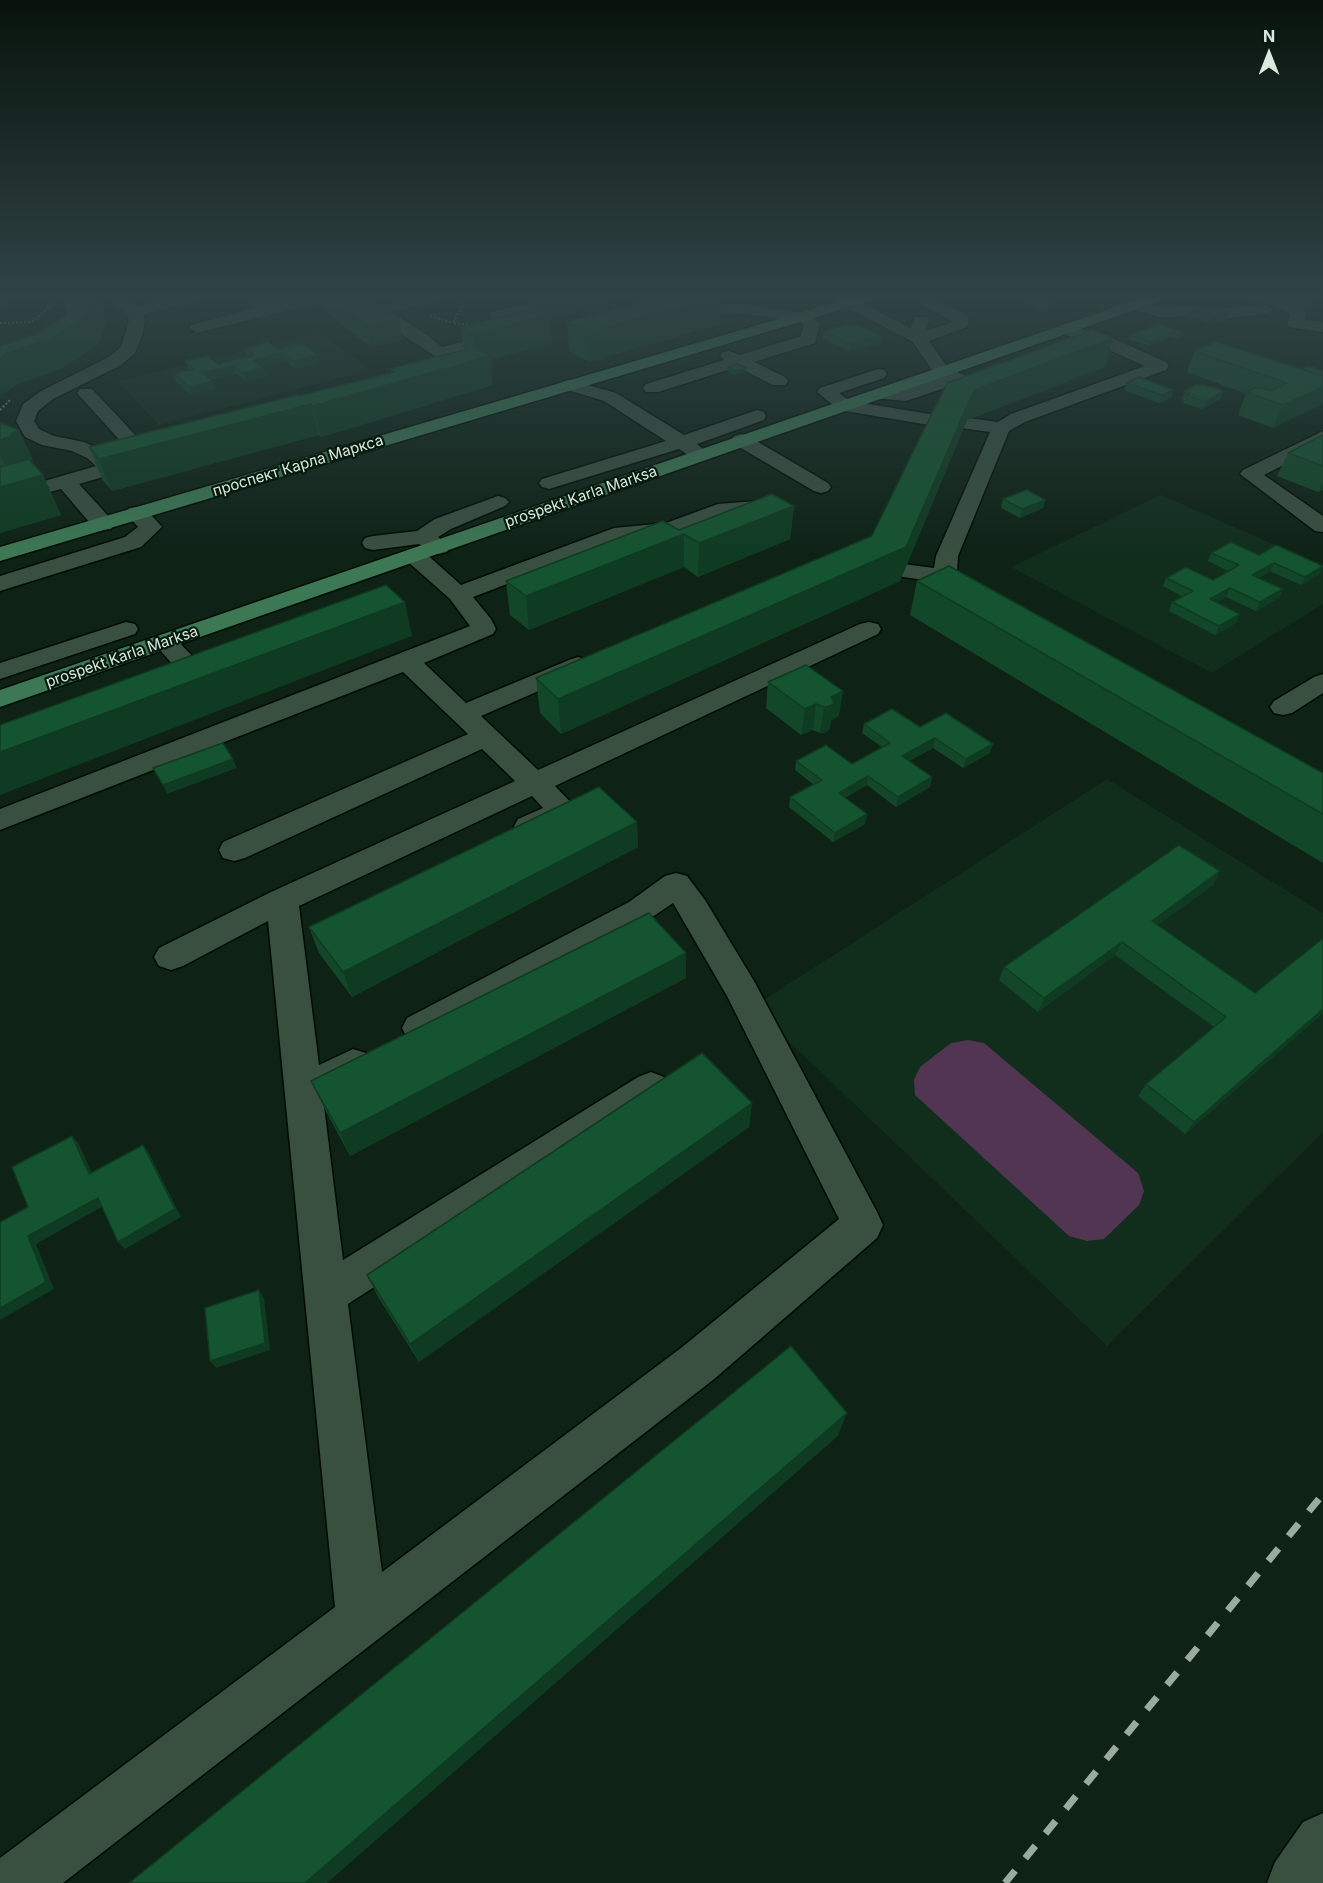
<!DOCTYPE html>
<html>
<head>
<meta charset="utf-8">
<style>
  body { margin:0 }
  #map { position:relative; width:1323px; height:1883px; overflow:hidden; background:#0e2215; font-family:Inter,sans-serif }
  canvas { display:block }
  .north { position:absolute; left:1239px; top:24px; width:60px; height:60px; -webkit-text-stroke:4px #05190c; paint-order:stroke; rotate:0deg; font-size:16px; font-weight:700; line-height:24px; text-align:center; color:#dce9df }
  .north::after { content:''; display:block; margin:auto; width:21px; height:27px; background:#dce9df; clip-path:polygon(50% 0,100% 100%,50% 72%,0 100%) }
</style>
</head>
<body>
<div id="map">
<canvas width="1323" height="1883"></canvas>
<div class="north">N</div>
</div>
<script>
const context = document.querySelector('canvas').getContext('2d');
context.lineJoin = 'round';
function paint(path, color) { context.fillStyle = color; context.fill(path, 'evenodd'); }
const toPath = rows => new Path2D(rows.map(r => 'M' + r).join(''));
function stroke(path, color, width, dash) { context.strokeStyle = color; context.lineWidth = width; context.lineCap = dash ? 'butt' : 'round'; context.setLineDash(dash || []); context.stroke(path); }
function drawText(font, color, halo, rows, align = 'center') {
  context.font = font + ' Inter,sans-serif'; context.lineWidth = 4.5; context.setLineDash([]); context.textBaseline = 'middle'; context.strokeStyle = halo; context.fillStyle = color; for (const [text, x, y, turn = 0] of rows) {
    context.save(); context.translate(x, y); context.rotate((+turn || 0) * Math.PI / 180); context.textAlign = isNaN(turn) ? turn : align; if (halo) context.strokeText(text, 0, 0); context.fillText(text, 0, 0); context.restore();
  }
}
const built = toPath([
  [320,333,371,370,159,425,117,381],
  [1161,495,1323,566,1323,604,1212,673,1011,567],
  [1107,779,1323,913,1323,1132,1107,1346,753,1007]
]);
const green = toPath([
  [968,1040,984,1043,1138,1173,1144,1191,1139,1205,1104,1239,1087,1241,1069,1236,915,1095,914,1080,920,1067,951,1043]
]);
const path = toPath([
  [468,296,453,323,471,325],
  [430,316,453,323],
  [0,323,32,322,63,296],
  [0,410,11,399]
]);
const minor = toPath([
  [0,296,16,296,5,305,0,307,0,296],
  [113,296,123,296,137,306,182,296,209,296,206,299,143,314,145,320,142,336,135,353,121,365,53,399,38,411,34,421,39,429,54,436,84,442,101,450,114,461,134,456,77,393,80,389,92,389,157,458,148,464,79,484,111,519,114,524,111,529,103,530,95,529,61,489,31,497,8,517,0,518,0,502,17,489,96,466,87,458,72,451,42,445,25,437,16,421,23,404,41,391,109,357,121,347,129,320,127,313,110,299,113,296],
  [241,296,258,296,271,304,309,296,336,296,333,299,197,333,189,328,191,325,256,308,241,296],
  [344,296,362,296,379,306,422,296,447,296,445,299,391,312,426,334,442,347,511,329,492,318,490,315,492,312,557,296,578,297,575,300,512,316,531,327,533,330,531,333,454,354,478,370,475,374,454,379,448,378,445,374,448,370,454,369,344,296],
  [926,296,966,314,968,317,969,324,967,327,929,341,948,368,971,378,974,382,971,386,965,387,949,381,945,388,906,401,874,398,871,394,874,390,904,390,931,381,933,372,913,342,856,312,839,306,837,303,845,298,851,300,868,306,910,328,915,317,927,317,929,320,926,331,953,322,920,303,917,300,920,297,926,296],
  [1013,296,1034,296,1049,301,1051,304,1043,309,1016,299,1013,296],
  [1237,296,1279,296,1304,309,1306,312,1304,320,1323,322,1323,332,1289,327,1287,324,1290,314,1270,303,1245,301,1237,296],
  [1135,300,1160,307,1210,306,1221,309,1265,304,1273,309,1265,314,1221,319,1209,316,1159,317,1129,308,1127,305,1135,300],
  [745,304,807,314,820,323,815,343,754,362,785,377,788,381,785,385,773,385,737,367,658,392,646,392,643,388,646,384,724,360,720,356,723,352,729,351,740,355,801,336,804,325,797,321,745,314,698,315,676,321,668,316,670,313,697,305,745,304],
  [1066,325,1108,336,1166,362,1169,366,1166,370,1025,422,1009,431,958,556,957,573,986,589,990,594,986,599,978,601,970,599,939,582,896,576,893,571,896,566,904,564,934,568,936,556,990,432,961,428,959,424,961,420,968,418,998,422,1011,414,1145,366,1096,344,1060,333,1058,330,1066,325],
  [878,369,884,370,887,374,884,378,839,393,850,401,942,416,944,420,942,424,935,426,839,410,817,392,820,388,878,369],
  [570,380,616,393,684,435,757,410,764,412,766,416,764,420,697,444,705,451,702,455,688,455,679,449,549,489,542,487,539,483,542,479,666,441,604,401,564,389,561,385,564,381,570,380],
  [1323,431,1323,445,1264,475,1323,516,1323,532,1315,531,1240,474,1243,470,1323,431],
  [741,434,748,436,828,483,831,487,828,491,821,493,814,491,734,444,731,440,734,436,741,434],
  [498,496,505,498,509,502,505,506,451,529,438,537,450,547,447,552,439,554,431,552,419,544,373,550,365,548,362,543,365,538,373,536,417,531,435,519,498,496],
  [770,500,777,502,781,506,777,510,722,516,670,536,625,539,473,597,491,619,496,629,493,634,424,663,466,703,569,660,578,657,587,660,591,665,587,670,481,716,538,770,860,624,869,622,878,624,881,629,878,634,555,786,578,810,573,817,540,833,529,836,518,833,514,826,518,819,543,808,532,796,299,906,319,1065,353,1049,366,1053,371,1064,366,1075,323,1098,343,1260,638,1077,651,1072,664,1077,669,1088,664,1099,348,1304,382,1572,681,1348,839,1219,727,996,673,903,651,918,433,1038,420,1042,407,1038,402,1028,407,1018,629,902,665,876,676,873,687,876,705,900,754,981,877,1212,883,1225,877,1238,713,1380,63,1883,0,1883,0,1858,335,1607,268,921,183,966,171,970,159,966,154,957,159,948,271,892,515,781,482,749,245,858,234,861,223,858,219,850,223,842,468,734,403,672,0,830,0,809,470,626,450,599,407,561,404,556,407,551,415,549,423,551,461,585,614,528,666,523,718,504,770,500],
  [137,507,145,508,162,527,141,547,0,591,0,576,125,537,138,527,126,513,129,508,137,507],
  [126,622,135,624,138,629,135,634,0,679,0,663,126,622],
  [165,635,174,637,199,663,203,668,199,673,160,686,151,683,147,678,151,673,173,665,153,642,156,637,165,635],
  [1323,674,1323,693,1292,713,1283,715,1274,713,1270,707,1274,701,1314,677,1323,674],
  [1323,1813,1323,1883,1267,1883,1275,1862,1303,1822,1323,1813]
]);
const major = toPath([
  [857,296,880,296,877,299,0,561,0,547,857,296],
  [1147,296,1169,296,1166,299,0,707,0,690,1147,296]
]);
const rail = toPath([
  [1005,1883,1323,1494]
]);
const wall = toPath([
  [61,296,97,296,107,323,98,345,60,369,18,384,36,334,65,316,67,312],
  [263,296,304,296,273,302],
  [319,296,366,296,403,340,371,347,322,309],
  [377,296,412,296,387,302],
  [526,296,609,296,609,303,550,319,552,343,491,360,493,385,321,437,319,435,112,491,102,479,89,447,300,396,391,373,390,369,464,350,461,327,528,310],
  [659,296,731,296,721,298,720,324,589,362,569,351,567,322,662,297],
  [787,296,821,296,800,301],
  [1269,296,1303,296,1313,301,1310,309,1297,310],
  [1211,306,1227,320,1211,323,1188,317,1191,309],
  [1159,324,1183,337,1177,339,1171,337,1149,346,1129,339,1130,335],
  [824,331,881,335,880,343,850,352,823,339],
  [1113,338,1105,367,967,420,900,581,561,734,540,713,536,678,872,536,947,383],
  [245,348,278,349,319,363,296,369,285,360,261,366,263,368,266,376,245,381,236,373,210,380,214,389,191,395,176,381,174,374,189,370,185,361,218,364,249,356,247,355],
  [1194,351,1301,369,1273,428,1238,415,1246,394,1187,372],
  [727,367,745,372,735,375,727,371],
  [1127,383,1173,390,1171,398,1159,403,1124,390],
  [1185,391,1223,391,1220,399,1202,409,1183,403,1184,400,1182,399],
  [0,423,19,430,33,461,32,462,43,475,61,515,0,533],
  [1323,435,1323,490,1318,492,1277,476,1288,453],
  [1003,499,1045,500,1043,508,1020,518,1001,508],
  [794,506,790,539,698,577,684,567,529,630,510,615,506,581,679,530],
  [1211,553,1259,555,1319,575,1301,585,1270,571,1259,578,1283,589,1279,598,1256,611,1226,597,1217,602,1236,623,1215,635,1169,611,1172,602,1183,597,1163,586,1166,578,1213,580,1228,571,1208,561],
  [917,581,1323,773,1323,863,910,615],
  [806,665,839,716,831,720,830,728,827,732,820,733,813,730,801,735,766,708,768,682],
  [864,724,920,727,990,753,963,768,933,748,909,761,932,777,930,787,896,807,867,785,845,798,865,824,833,842,789,807,790,797,814,785,795,770,796,761,852,764,882,747,862,733],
  [637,822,638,847,352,997,319,953,309,927],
  [1220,871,1213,885,1157,925,1255,993,1323,1013,1185,1134,1138,1096,1146,1084,1214,1027,1115,955,1038,1012,999,980,1004,967],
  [686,978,350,1156,322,1104,311,1081],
  [752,1103,749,1127,419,1362,377,1295,367,1275]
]);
const shadedWall = toPath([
  [97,296,107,323,98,345,60,369,18,384,0,396,0,358],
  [163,296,177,296,164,298],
  [271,296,304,296,273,302],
  [386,296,412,296,387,302],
  [539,296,609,296,609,303,550,319,552,343,491,360,493,385,321,437,313,406,477,359,474,335,541,317],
  [720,296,731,296,721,298,720,324,589,362,587,333],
  [800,296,821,296,800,301],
  [1313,301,1310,309,1297,310,1300,303],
  [1229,313,1227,320,1211,323,1214,316],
  [399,319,403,340,371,347,367,326],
  [1173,333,1171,337,1149,346,1150,342],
  [1184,333,1183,337,1177,339,1178,335],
  [881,335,880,343,850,352,851,344],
  [1113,338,1105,367,967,420,900,581,561,734,558,699,906,547,974,390],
  [283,353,285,360,255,368,253,360],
  [318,355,319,363,296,369,294,361],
  [233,366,236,373,205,381,203,373],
  [263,368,266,376,245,381,243,373],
  [746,368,745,372,735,375,735,371],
  [212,381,214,389,191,395,189,387],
  [1323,387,1323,404,1273,428,1283,405],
  [1173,390,1171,398,1159,403,1162,395],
  [1223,391,1220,399,1202,409,1205,402],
  [311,404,319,435,112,491,99,459],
  [19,430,33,461,9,473,0,455,0,440],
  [43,475,61,515,0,533,0,487],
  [1323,482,1323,490,1318,492],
  [1045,500,1043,508,1020,518,1022,509],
  [794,506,790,539,698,577,699,543],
  [684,534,684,567,529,630,526,596],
  [1274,563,1270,571,1248,584,1252,575],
  [1323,567,1319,575,1301,585,1305,577],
  [1230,588,1226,597,1206,608,1210,599],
  [1283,589,1279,598,1256,611,1260,602],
  [405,602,412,636,0,795,0,752],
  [1240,614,1236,623,1215,635,1219,626],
  [843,691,839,716,831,720,830,728,827,732,820,733,824,707,831,697],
  [816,704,813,730,801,735,805,709],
  [935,738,933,748,900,766,902,756],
  [993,744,990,753,963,768,966,759],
  [233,759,237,768,167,794,163,785],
  [868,776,867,785,837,802,839,793],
  [932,777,930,787,896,807,898,797],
  [867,814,865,824,833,842,835,833],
  [637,822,638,847,352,997,343,972],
  [1220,871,1213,885,1144,935,1152,921],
  [1122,942,1115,955,1038,1012,1044,998],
  [686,953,686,978,350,1156,340,1133],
  [1323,1009,1323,1013,1185,1134,1194,1122],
  [752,1103,749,1127,419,1362,410,1344],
  [72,1136,79,1144,96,1182,89,1174],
  [143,1145,149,1153,181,1217,125,1249,118,1242],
  [98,1198,105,1205,36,1244,54,1289,0,1320,0,1308,28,1236],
  [259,1290,264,1298,270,1350,216,1368,210,1361],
  [847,1413,838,1436,327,1883,305,1883]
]);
const building = toPath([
  [70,296,97,296,87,317,48,340,5,354,0,358,0,346,36,334,65,316,74,299,70,296],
  [326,296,366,296,399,319,367,326,326,296],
  [667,296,721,296,587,333,567,322,667,296],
  [1286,296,1303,296,1313,301,1300,303,1286,296],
  [1211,306,1229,313,1214,316,1191,309,1211,306],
  [535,308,549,315,474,335,461,327,535,308],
  [852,324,881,335,851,344,824,331,852,324],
  [1159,324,1184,333,1178,335,1173,333,1150,342,1130,335,1159,324],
  [1092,330,1113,338,974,390,906,547,558,699,536,678,872,536,947,383,1092,330],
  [268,342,278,349,302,343,318,355,294,361,283,353,253,360,263,368,243,373,233,366,203,373,212,381,189,387,174,374,194,369,185,361,208,356,218,364,254,355,245,348,268,342],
  [1216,342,1323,376,1323,387,1283,405,1246,392,1258,387,1270,391,1287,383,1194,351,1216,342],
  [476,347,490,356,313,406,311,404,99,459,89,447,298,395,300,396,394,372,390,369,476,347],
  [737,364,746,368,735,371,727,367,737,364],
  [1308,366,1323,371,1323,376,1301,369,1308,366],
  [1139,377,1173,390,1162,395,1127,383,1139,377],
  [1196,385,1204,385,1223,391,1205,402,1186,395,1190,393,1185,391,1196,385],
  [0,423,19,430,11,434,15,435,0,440,0,423],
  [1323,435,1323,466,1288,453,1323,435],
  [29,459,43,475,0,487,0,467,29,459],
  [1027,490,1045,500,1022,509,1003,499,1027,490],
  [772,494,794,506,699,543,684,534,526,596,506,581,663,521,679,530,772,494],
  [1231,542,1259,555,1276,545,1323,566,1305,577,1274,563,1252,575,1283,589,1260,602,1230,588,1210,599,1240,614,1219,626,1172,602,1193,591,1166,578,1186,567,1213,580,1239,565,1211,553,1231,542],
  [949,566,1323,773,1323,814,917,581,949,566],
  [386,585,405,602,0,752,0,725,386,585],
  [806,665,843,691,831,697,834,703,830,706,824,707,816,704,805,709,768,682,806,665],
  [892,709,920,727,946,713,993,744,966,759,935,738,902,756,932,777,898,797,868,776,839,793,867,814,835,833,790,797,822,780,796,761,826,745,852,764,890,743,864,724,892,709],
  [223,743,233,759,163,785,153,768,223,743],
  [599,787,637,822,343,972,309,927,599,787],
  [1179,845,1220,871,1152,921,1255,993,1322,939,1323,940,1323,1009,1194,1122,1146,1084,1226,1017,1122,942,1044,998,1004,967,1179,845],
  [649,913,686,953,340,1133,311,1081,649,913],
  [702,1053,752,1103,410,1344,367,1275,702,1053],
  [72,1136,89,1174,143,1145,175,1209,118,1242,98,1198,28,1236,46,1282,0,1308,0,1222,28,1207,12,1167,72,1136],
  [259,1290,265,1343,210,1361,205,1308,259,1290],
  [791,1346,847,1413,305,1883,129,1883,791,1346]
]);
const farStreetnames = [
  ["проспект Карла Маркса",298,466,-17],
  ["prospekt Karla Marksa",581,497,-19],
  ["prospekt Karla Marksa",122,657,-19]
];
paint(built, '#112d1c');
paint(green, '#523552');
stroke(minor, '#000b03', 3);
stroke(major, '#000b03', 3);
stroke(path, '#7b8b80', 2, [2, 2]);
paint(minor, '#394f40');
paint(major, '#3d7854');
stroke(rail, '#9baba0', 7, [16, 16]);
paint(wall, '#124829');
paint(shadedWall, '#0f3b22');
paint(building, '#155430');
stroke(building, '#0f3b22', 1.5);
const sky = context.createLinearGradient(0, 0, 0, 559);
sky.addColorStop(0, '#08130c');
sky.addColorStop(0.53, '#304446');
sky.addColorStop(1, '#30444600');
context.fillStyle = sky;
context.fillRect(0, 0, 1323, 559);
drawText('15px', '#dce9df', '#05190c', farStreetnames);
</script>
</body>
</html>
